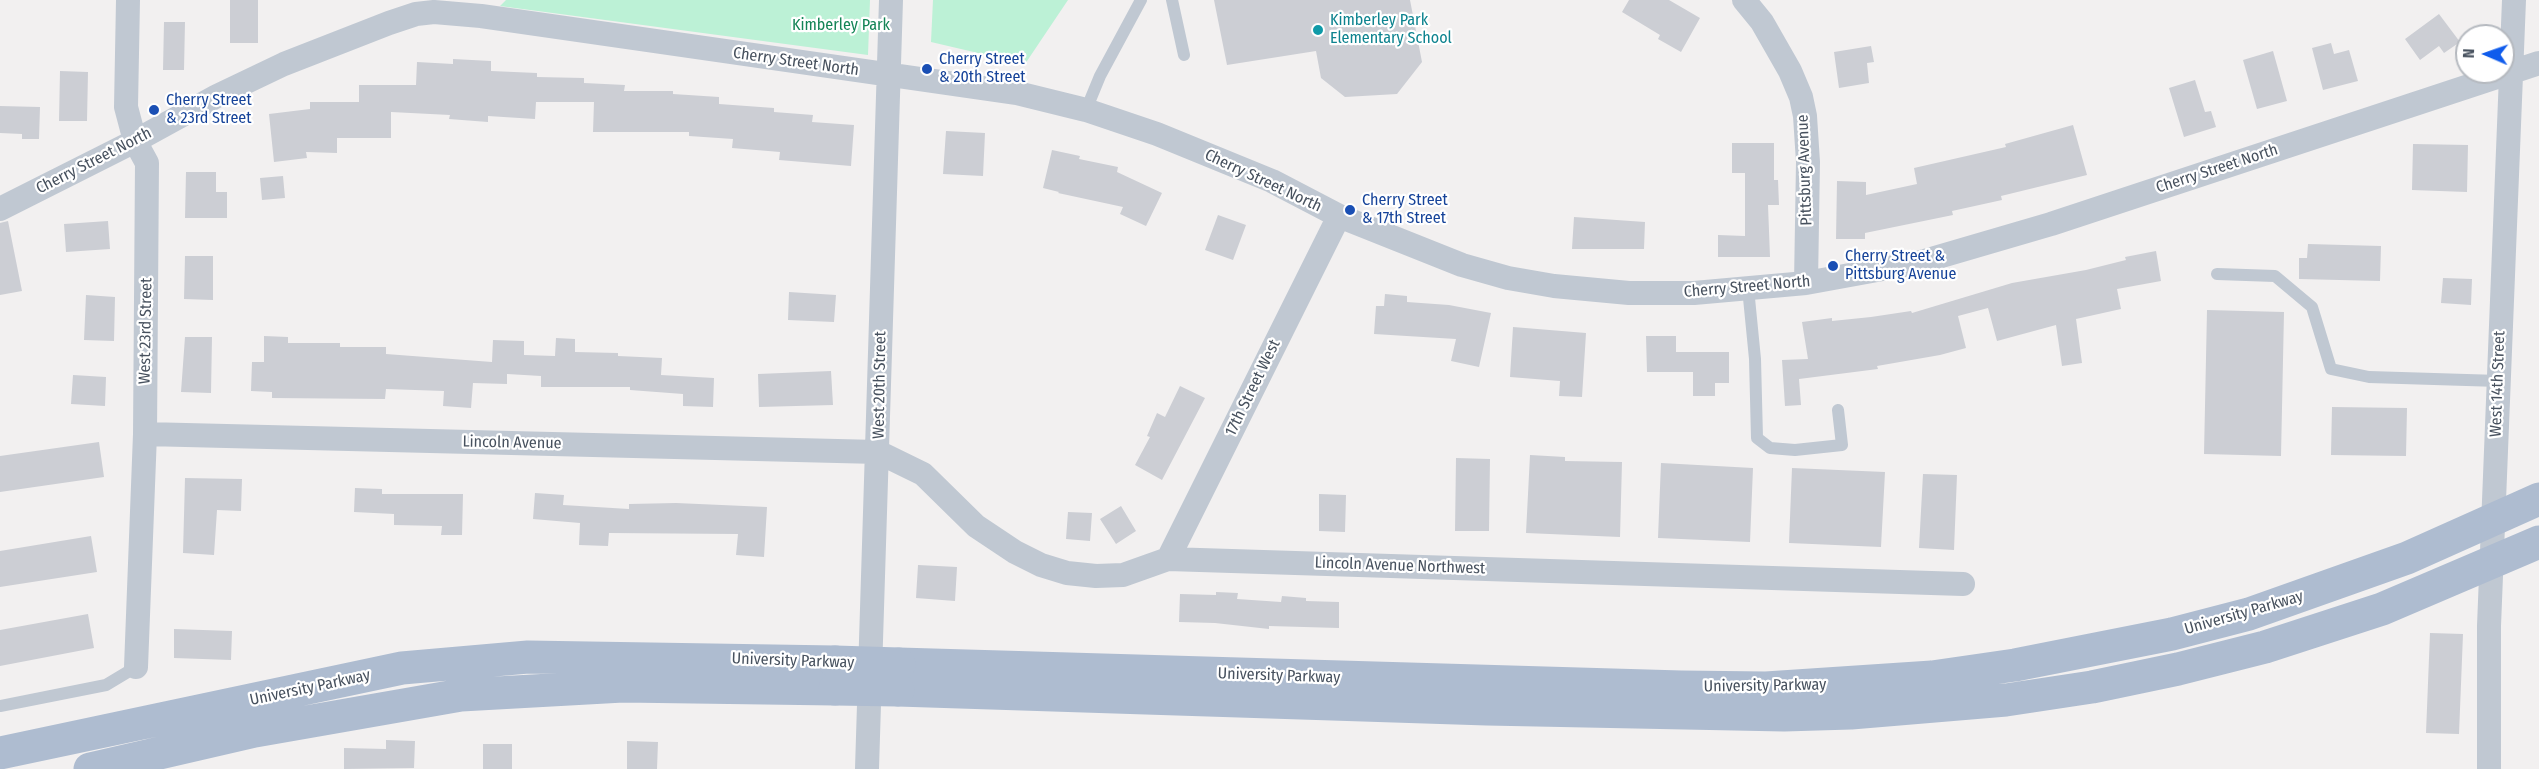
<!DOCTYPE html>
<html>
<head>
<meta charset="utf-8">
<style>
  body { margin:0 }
  #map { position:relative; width:2539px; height:769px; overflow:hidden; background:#f2f0f0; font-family:"Fira Sans Condensed",sans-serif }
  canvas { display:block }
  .north { position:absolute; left:2455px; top:24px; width:60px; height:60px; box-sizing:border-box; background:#fff; border:2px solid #b5b9bf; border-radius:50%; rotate:272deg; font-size:16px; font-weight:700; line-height:24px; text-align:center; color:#47515e }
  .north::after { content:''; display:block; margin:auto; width:21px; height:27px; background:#105cec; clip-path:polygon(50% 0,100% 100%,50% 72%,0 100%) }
</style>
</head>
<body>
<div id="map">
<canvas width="2539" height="769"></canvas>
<div class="north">N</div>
</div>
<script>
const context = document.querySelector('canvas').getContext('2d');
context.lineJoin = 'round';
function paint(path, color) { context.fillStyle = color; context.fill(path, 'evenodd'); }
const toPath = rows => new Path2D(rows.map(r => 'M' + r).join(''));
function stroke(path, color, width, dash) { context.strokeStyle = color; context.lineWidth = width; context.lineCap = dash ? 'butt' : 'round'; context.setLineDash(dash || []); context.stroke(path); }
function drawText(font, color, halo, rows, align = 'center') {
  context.font = font + ' "Fira Sans Condensed",sans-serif'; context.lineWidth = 4.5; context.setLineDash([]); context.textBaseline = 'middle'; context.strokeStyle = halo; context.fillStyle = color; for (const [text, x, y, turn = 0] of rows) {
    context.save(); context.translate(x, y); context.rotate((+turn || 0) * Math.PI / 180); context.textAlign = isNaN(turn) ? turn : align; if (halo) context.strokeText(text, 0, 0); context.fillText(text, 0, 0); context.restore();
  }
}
const green = toPath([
  [506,0,870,0,868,55,500,6],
  [933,0,1068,0,1025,64,931,42]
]);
const building = toPath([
  [230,0,258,0,258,43,230,43],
  [1214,0,1410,0,1422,62,1397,94,1345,97,1321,78,1316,51,1227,65],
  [1629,0,1669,0,1700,18,1681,52,1658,39,1660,35,1622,12],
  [2439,14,2460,42,2444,53,2439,46,2420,60,2405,39],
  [164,22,185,22,184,70,163,70],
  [2331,43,2334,54,2349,50,2358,81,2323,90,2312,48],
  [1871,46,1874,62,1867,63,1869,83,1839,88,1834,52],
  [2273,51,2287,101,2257,109,2243,60],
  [453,59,491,61,491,71,537,73,537,77,584,78,584,83,625,85,624,91,673,91,673,94,719,97,719,104,774,108,774,112,813,115,812,122,854,125,851,166,779,160,780,152,732,148,733,139,689,136,689,132,593,132,594,102,536,102,535,119,488,116,488,122,449,119,450,115,391,112,391,138,337,138,337,153,306,152,307,158,274,162,269,114,310,109,310,102,359,102,359,85,416,85,417,62,453,64],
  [60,71,88,72,87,121,59,121],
  [2195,80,2205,112,2211,111,2216,127,2184,137,2169,88],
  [0,106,40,107,39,139,22,139,22,134,0,133],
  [2073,125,2087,175,2001,196,2002,200,1952,211,1953,215,1865,233,1865,239,1836,239,1837,181,1866,182,1866,195,1917,184,1914,168,2006,147,2005,144],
  [946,131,985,133,983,176,943,174],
  [1732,143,1774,143,1774,180,1778,180,1779,205,1768,205,1770,257,1718,257,1718,235,1745,236,1745,173,1732,173],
  [2413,144,2468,145,2467,192,2412,190],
  [1052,150,1080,156,1079,159,1118,167,1117,172,1162,193,1146,226,1120,214,1123,207,1058,193,1059,192,1043,188],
  [186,172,216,172,216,192,227,192,227,218,185,218],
  [283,176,285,198,262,200,260,178],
  [1218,215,1246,225,1233,260,1205,250],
  [1574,217,1645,222,1644,249,1572,249],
  [8,221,22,291,0,295,0,223],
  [108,221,110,249,66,252,64,224],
  [2308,244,2381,246,2380,281,2299,279,2299,258,2307,258],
  [2156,251,2161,281,2117,289,2121,309,2076,319,2082,363,2062,366,2056,325,1997,341,1988,308,1958,316,1966,348,1940,355,1877,366,1878,369,1799,379,1801,405,1785,406,1782,360,1808,359,1802,322,1832,318,1832,321,1871,317,1911,311,1912,313,2012,283,2086,270,2126,260,2125,257],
  [185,256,213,256,213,300,184,299],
  [2443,278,2472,279,2471,305,2441,303],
  [789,292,836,295,834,322,788,320],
  [1385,294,1407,296,1407,302,1449,305,1491,313,1479,367,1451,361,1456,339,1374,334,1376,306,1384,306],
  [86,295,115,297,114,341,84,340],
  [2207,310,2284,312,2281,456,2204,454],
  [1513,327,1586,333,1582,397,1559,396,1560,381,1510,377],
  [264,336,288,337,288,343,340,343,340,347,386,347,386,354,492,362,493,340,524,341,524,355,555,356,556,338,575,339,575,352,618,353,618,356,662,358,661,375,714,378,713,407,683,406,683,394,630,390,630,387,541,387,541,376,507,374,507,384,473,383,471,408,443,406,444,391,386,389,385,399,272,398,272,392,251,391,252,362,264,362],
  [1646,336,1676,336,1676,352,1729,352,1729,383,1715,383,1715,396,1693,396,1693,372,1647,372],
  [185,337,212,337,211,393,181,392],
  [831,371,833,405,759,407,758,374],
  [73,375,106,377,105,406,71,404],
  [1180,386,1205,398,1162,480,1135,465,1150,437,1147,436,1157,413,1165,417],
  [2332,407,2407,408,2406,456,2331,455],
  [99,442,104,477,0,492,0,456],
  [1530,455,1565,457,1565,461,1622,462,1620,537,1526,533],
  [1456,458,1490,459,1489,531,1455,531],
  [1661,463,1753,468,1750,542,1658,538],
  [1792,468,1885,472,1881,547,1789,543],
  [1923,474,1957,475,1954,550,1919,548],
  [185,478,242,479,241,511,217,510,214,555,183,553],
  [355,488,382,489,382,494,463,494,462,535,441,535,442,526,394,525,394,514,354,512],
  [535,493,564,495,563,505,629,509,629,504,676,503,767,507,764,557,736,555,738,534,609,533,608,546,579,545,580,523,533,519],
  [1319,494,1346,495,1345,532,1319,531],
  [1121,506,1136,531,1116,544,1100,519],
  [1068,512,1092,513,1090,541,1066,539],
  [91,536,97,572,0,587,0,551],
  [918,565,957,567,955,601,916,598],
  [1216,592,1238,593,1237,599,1281,602,1282,596,1306,598,1306,601,1339,602,1339,628,1269,626,1269,629,1215,623,1179,622,1180,594,1216,595],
  [88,614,94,648,0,666,0,630],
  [174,629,232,631,231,660,174,658],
  [2430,633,2463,634,2459,734,2426,733],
  [386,740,415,741,414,768,344,769,344,748,386,749],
  [627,741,658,742,657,769,627,769],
  [483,744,512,744,512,769,483,769]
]);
const lane = toPath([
  [1172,0,1184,55],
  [1086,110,1100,76,1141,0],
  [2217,274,2275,276,2312,307,2331,369,2369,377,2499,381],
  [1748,288,1755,359,1757,438,1770,448,1795,450,1842,445,1838,410],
  [0,706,106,685,136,667]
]);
const street = toPath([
  [128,0,126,107,135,141,147,163,145,434,136,667],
  [1744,0,1762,22,1790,71,1801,97,1805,116,1808,162,1806,283],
  [0,209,135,141,217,96,284,64,389,23,416,14,434,12,481,16,1017,93,1086,110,1157,134,1272,181,1339,216,1462,265,1508,278,1554,286,1629,293,1694,293,1806,283,1921,262,2051,224,2539,63],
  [145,434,878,452,923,474,976,526,1015,552,1041,565,1067,573,1096,576,1123,575,1168,559,1963,584],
  [1168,559,1339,216],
  [867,769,891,0],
  [2489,769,2489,626,2514,0]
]);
const primary = toPath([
  [899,664,1681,687,1766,688,1932,677,2015,665,2172,634,2249,614,2407,558,2539,499],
  [898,690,1487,709,1784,715,1851,713,2006,700,2092,687,2178,669,2265,647,2382,609,2539,542],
  [0,753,402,668,528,657,835,662],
  [90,769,255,731,461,695,623,686,835,689]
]);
const primaryBridge = toPath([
  [835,662,899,664],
  [835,689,898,690]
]);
const markers = [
  [1318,30,6,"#0f9aa8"],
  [927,69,6,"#1a4fb4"],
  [154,110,6,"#1a4fb4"],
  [1350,210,6,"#1a4fb4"],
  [1833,266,6,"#1a4fb4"]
];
const cultureNames = [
  ["Kimberley Park",1330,21],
  ["Elementary School",1330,39]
];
const parkNames = [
  ["Kimberley Park",841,26]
];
const transitNames = [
  ["Cherry Street",939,60],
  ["& 20th Street",939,78],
  ["Cherry Street",166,101],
  ["& 23rd Street",166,119],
  ["Cherry Street",1362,201],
  ["& 17th Street",1362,219],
  ["Cherry Street &",1845,257],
  ["Pittsburg Avenue",1845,275]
];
const streetNames = [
  ["Cherry Street North",796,62,8],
  ["Cherry Street North",94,161,-27],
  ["Cherry Street North",2217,169,-18],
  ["Pittsburg Avenue",1805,170,-92],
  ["Cherry Street North",1263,181,25],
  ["Cherry Street North",1747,287,-5],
  ["West 23rd Street",146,331,-89],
  ["West 14th Street",2498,384,-88],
  ["West 20th Street",880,385,-89],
  ["17th Street West",1253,388,-64],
  ["Lincoln Avenue",512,443,1],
  ["Lincoln Avenue Northwest",1400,566,2],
  ["University Parkway",2244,613,-16],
  ["University Parkway",793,661,2],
  ["University Parkway",1279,676,2],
  ["University Parkway",1765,686,-1],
  ["University Parkway",310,688,-12]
];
paint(green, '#bcf1d6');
paint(building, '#ccced4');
stroke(lane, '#c0c8d2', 12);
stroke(street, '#c0c8d2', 24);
stroke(primary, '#aebcd0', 33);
stroke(primaryBridge, '#aebcd0', 33);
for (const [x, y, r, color] of markers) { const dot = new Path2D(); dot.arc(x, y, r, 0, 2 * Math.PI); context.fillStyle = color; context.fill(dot); stroke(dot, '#fff', 2); }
drawText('16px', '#0d838f', '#fff', cultureNames, 'left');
drawText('16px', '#138456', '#fff', parkNames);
drawText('16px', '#164399', '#fff', transitNames, 'left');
drawText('16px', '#47515e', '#fff', streetNames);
</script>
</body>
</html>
